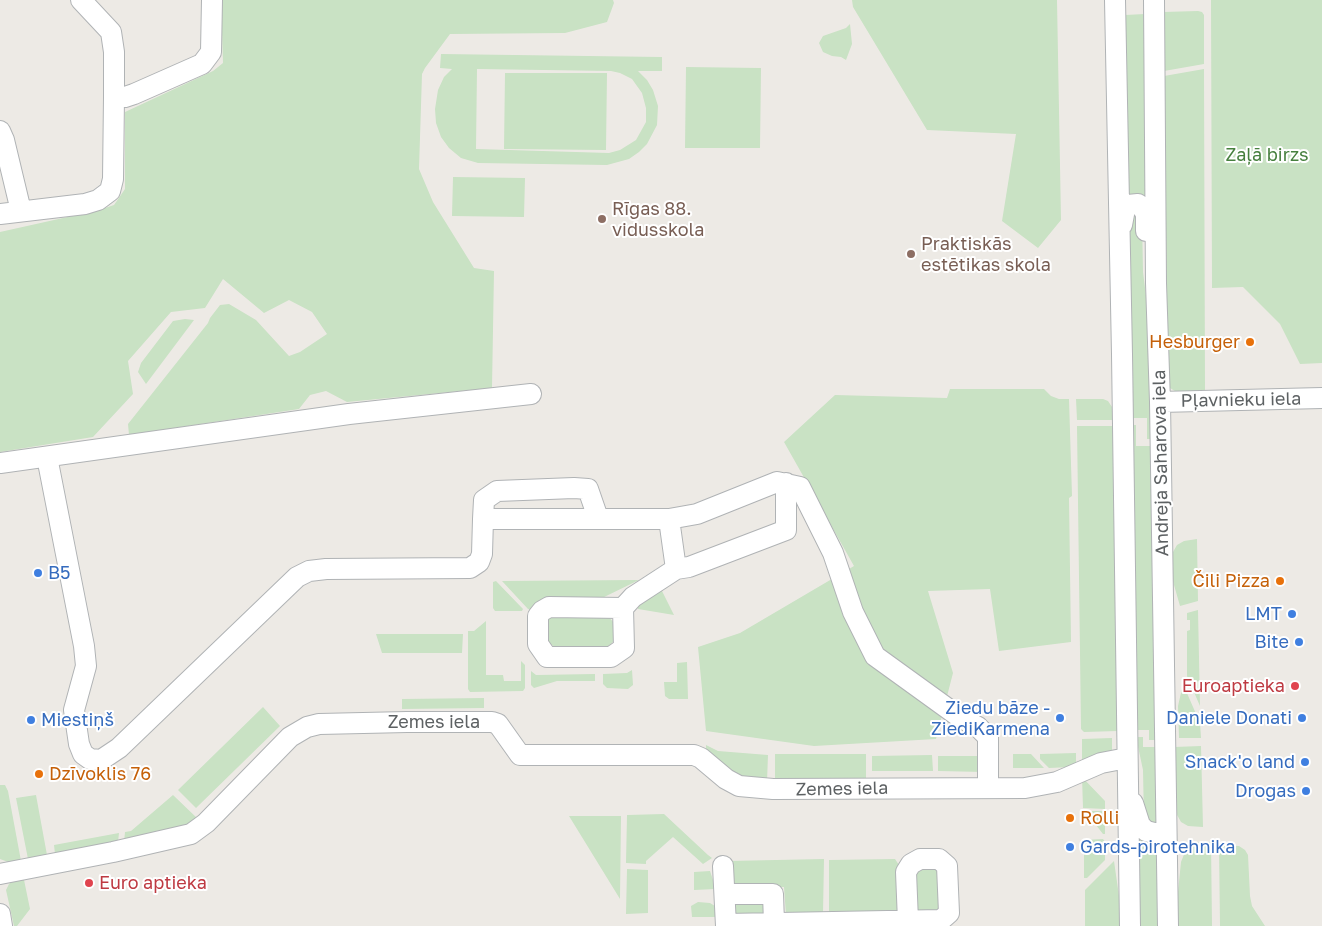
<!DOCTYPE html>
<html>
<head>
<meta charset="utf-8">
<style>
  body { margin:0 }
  canvas { display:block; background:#edeae5 }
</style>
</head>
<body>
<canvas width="1322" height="926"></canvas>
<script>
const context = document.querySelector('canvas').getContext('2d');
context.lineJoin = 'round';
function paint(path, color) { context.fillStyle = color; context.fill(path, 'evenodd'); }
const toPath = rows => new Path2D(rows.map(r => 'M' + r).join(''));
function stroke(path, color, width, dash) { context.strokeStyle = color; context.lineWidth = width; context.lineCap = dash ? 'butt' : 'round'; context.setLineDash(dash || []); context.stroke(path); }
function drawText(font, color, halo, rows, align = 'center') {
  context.font = font + ' "Golos Text",sans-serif'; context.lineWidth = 4; context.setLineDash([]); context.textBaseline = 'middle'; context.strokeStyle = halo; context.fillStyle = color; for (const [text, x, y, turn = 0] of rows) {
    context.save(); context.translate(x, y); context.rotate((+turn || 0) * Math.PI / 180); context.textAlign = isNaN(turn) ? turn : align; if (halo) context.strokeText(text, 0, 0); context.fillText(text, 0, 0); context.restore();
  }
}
const green = toPath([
  [221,0,613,0,614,3,607,22,565,33,450,34,425,68,422,74,419,169,433,202,474,268,494,271,492,388,347,402,326,391,310,395,299,409,129,435,128,424,208,323,210,318,220,305,229,304,256,320,289,356,300,352,327,334,312,312,289,300,264,313,223,279,205,308,171,312,128,361,133,394,93,437,0,452,0,232,99,210,114,205,125,189,125,112,213,71,223,63],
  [852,0,1057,0,1061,220,1038,248,1002,221,1016,134,927,130,853,7],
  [1211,0,1322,0,1322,363,1300,364,1280,324,1243,287,1212,288],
  [1198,11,1202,12,1204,15,1204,64,1164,71,1163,12],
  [1145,14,1148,205,1140,198,1128,194,1125,15],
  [850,24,852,44,846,60,841,57,832,56,823,52,819,43,823,36,846,28],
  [441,54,662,57,662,71,638,71,647,80,653,90,658,106,657,125,647,144,639,152,629,159,607,165,478,163,461,158,449,148,441,137,436,123,435,109,438,90,444,77,452,69,440,68],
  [477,69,611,71,620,73,632,79,642,93,646,108,646,122,636,140,620,150,609,153,476,149],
  [686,67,761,68,760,148,685,148],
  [1204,69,1205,393,1178,393,1170,388,1168,380,1164,76],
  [505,73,607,73,606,150,504,149],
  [453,177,525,178,524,217,452,216],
  [1135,213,1142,217,1143,272,1150,328,1152,439,1147,439,1147,418,1133,418,1129,218],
  [185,319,194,320,146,384,138,372,141,363,173,321],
  [950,389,1044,389,1051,396,1059,399,1069,399,1072,496,1069,498,1071,642,999,651,990,589,928,591,953,673,936,739,814,746,706,731,698,647,740,633,854,566,784,442,835,395,947,398],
  [1076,399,1103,399,1108,401,1112,407,1113,420,1077,420],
  [1133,425,1136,425,1136,446,1152,446,1157,740,1149,740,1149,730,1136,730],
  [1077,426,1113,426,1118,731,1084,732,1081,729],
  [1197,539,1198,601,1180,606,1172,578,1171,567,1173,552,1177,545,1184,541],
  [639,580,598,600,532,610,528,609,502,581],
  [496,581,523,609,522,611,495,611,493,608,493,582],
  [661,589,674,615,638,609,638,606],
  [1198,610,1200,706,1187,676,1187,631,1190,630,1190,620,1187,620,1187,613],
  [608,616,614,623,614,641,606,648,555,647,546,641,547,619,551,617],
  [486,621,486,675,503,675,504,681,521,681,521,661,525,665,525,688,523,691,470,692,468,689,468,631,474,631],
  [376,634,463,634,462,653,382,653],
  [687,662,688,699,669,699,665,696,664,682,677,682,677,663],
  [632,670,633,685,628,689,607,688,603,684,603,674,627,673],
  [531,671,536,675,595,674,595,681,557,681,534,688,531,685],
  [1183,684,1200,723,1201,738,1179,738,1178,706],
  [484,698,484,708,402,709,402,699],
  [263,707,280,726,196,808,178,790],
  [1136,737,1143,737,1143,747,1157,747,1157,825,1144,820,1143,770],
  [1112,738,1112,751,1082,764,1082,739],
  [706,745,718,751,768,755,767,782,741,779,706,753],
  [1201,746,1203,827,1188,826,1181,822,1176,813,1174,747],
  [1076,753,1076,766,1070,767,1049,768,1040,759,1040,754],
  [775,754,866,754,866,782,775,782],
  [1013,754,1031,754,1044,768,1013,768],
  [932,755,933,771,872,771,872,756],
  [938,756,983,756,984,772,938,771],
  [1082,777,1105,801,1105,809,1083,808],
  [0,785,5,785,8,791,21,861,11,863,0,859],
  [36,795,47,855,28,859,16,798],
  [173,795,198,819,186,829,124,842,125,832,131,831],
  [1085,811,1105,811,1105,834,1103,834],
  [664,814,708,855,712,858,703,864,673,837,646,861,646,864,626,863,627,815],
  [569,816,621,816,620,899],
  [119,833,118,842,55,854,54,845],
  [1137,833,1158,843,1159,926,1141,926,1137,897],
  [1103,839,1105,842,1105,860,1087,878,1084,878,1084,840],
  [1199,842,1211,842,1212,926,1177,926,1177,902,1181,862,1185,852,1190,846],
  [1219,845,1239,846,1245,850,1248,855,1250,896,1252,906,1265,926,1220,926],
  [824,859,823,914,786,915,784,887,729,889,728,861],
  [895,859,899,865,900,910,897,914,829,914,829,860],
  [1114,861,1121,910,1121,926,1085,926,1085,890],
  [932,866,939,871,942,878,939,912,916,913,913,871],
  [627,869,648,870,648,913,626,914],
  [710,871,716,889,694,890,694,872],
  [23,875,30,909,17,926,14,926,6,890,9,884,15,878],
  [763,900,763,916,736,914,733,910,733,901],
  [698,902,710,903,718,908,717,917,692,917,691,906]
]);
const minor = toPath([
  [1115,0,1122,354,1130,926],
  [1154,0,1156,283,1160,402,1168,926],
  [114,97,125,97,134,94,202,64,211,52,212,0],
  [0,131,4,140,21,211],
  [0,214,85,204,98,200,110,191,113,179,114,97,114,52,111,32,81,0],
  [1122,225,1125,209,1128,205,1138,204,1142,207,1146,214,1146,231],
  [1160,402,1322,398],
  [47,457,84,646,86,666,74,710,79,744,83,754,90,759,101,760,119,748,297,577,309,571,326,569,470,568,479,562,482,554,483,519,669,519,697,514,777,482,800,487,833,553,853,612,875,656,958,716,978,727,988,737,988,787],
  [0,463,349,414,531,394],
  [483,519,484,500,497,491,574,488,588,489,598,518],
  [676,569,689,567,786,530,786,483],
  [623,608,624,648,611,657,547,657,538,644,538,616,542,611,549,607,623,608,633,597,676,569,669,519],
  [1133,803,1140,825,1146,831,1154,833,1166,833],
  [723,866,726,926],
  [0,874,113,852,191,834,206,823,290,737,307,727,319,724,407,722,492,722,498,724,520,755,694,755,701,758,726,779,739,786,773,789,1025,788,1057,782,1101,763,1127,758],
  [725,894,773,894,774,923],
  [0,914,2,926],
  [726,924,941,920,949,913,947,866,939,859,920,859,911,864,906,872,908,921]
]);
const markers = [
  [602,219,5,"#8d6e63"],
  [911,254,5,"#8d6e63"],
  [1250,342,5,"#e8710a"],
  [38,573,5,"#3f7fe0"],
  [1280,581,5,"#e8710a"],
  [1292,614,5,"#3f7fe0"],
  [1299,642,5,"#3f7fe0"],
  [1295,686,5,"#e0444e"],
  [1060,718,5,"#3f7fe0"],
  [1302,718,5,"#3f7fe0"],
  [31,720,5,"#3f7fe0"],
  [1305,762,5,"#3f7fe0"],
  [39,774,5,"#e8710a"],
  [1306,791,5,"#3f7fe0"],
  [1070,818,5,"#e8710a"],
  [1070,847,5,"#3f7fe0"],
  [89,883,5,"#e0444e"]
];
const parkNames = [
  ["Zaļā birzs",1267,155]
];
const educationNames = [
  ["Rīgas 88.",612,209],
  ["vidusskola",612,230],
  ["Praktiskās",921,244],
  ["estētikas skola",921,265]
];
const foodNames = [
  ["Hesburger",1240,342],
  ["Čili Pizza",1270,581],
  ["Dzīvoklis 76",49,774,"left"],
  ["Rolli",1080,818,"left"]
];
const streetNames = [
  ["Pļavnieku iela",1241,400,-1],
  ["Andreja Saharova iela",1161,463,-91],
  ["Zemes iela",434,722],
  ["Zemes iela",842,789,-1]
];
const shopNames = [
  ["B5",48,573,"left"],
  ["LMT",1282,614],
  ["Bite",1289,642],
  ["Ziedu bāze -",1050,708],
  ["ZiediKarmena",1050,729],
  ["Daniele Donati",1292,718],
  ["Miestiņš",41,720,"left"],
  ["Snack'o land",1295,762],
  ["Drogas",1296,791],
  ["Gards-pirotehnika",1080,847,"left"]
];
const healthNames = [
  ["Euroaptieka",1285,686],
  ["Euro aptieka",99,883,"left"]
];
paint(green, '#c9e2c4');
stroke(minor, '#b0b3b5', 22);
stroke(minor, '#fff', 20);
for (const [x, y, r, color] of markers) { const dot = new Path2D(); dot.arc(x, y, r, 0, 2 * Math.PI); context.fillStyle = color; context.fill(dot); stroke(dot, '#fff', 2); }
drawText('18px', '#47803f', '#fff', parkNames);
drawText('18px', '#785e54', '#fff', educationNames, 'left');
drawText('18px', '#c56008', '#fff', foodNames, 'right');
drawText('18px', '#5d6163', '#fff', streetNames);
drawText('18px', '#366cbe', '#fff', shopNames, 'right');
drawText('18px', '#be3a42', '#fff', healthNames, 'right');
</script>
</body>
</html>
